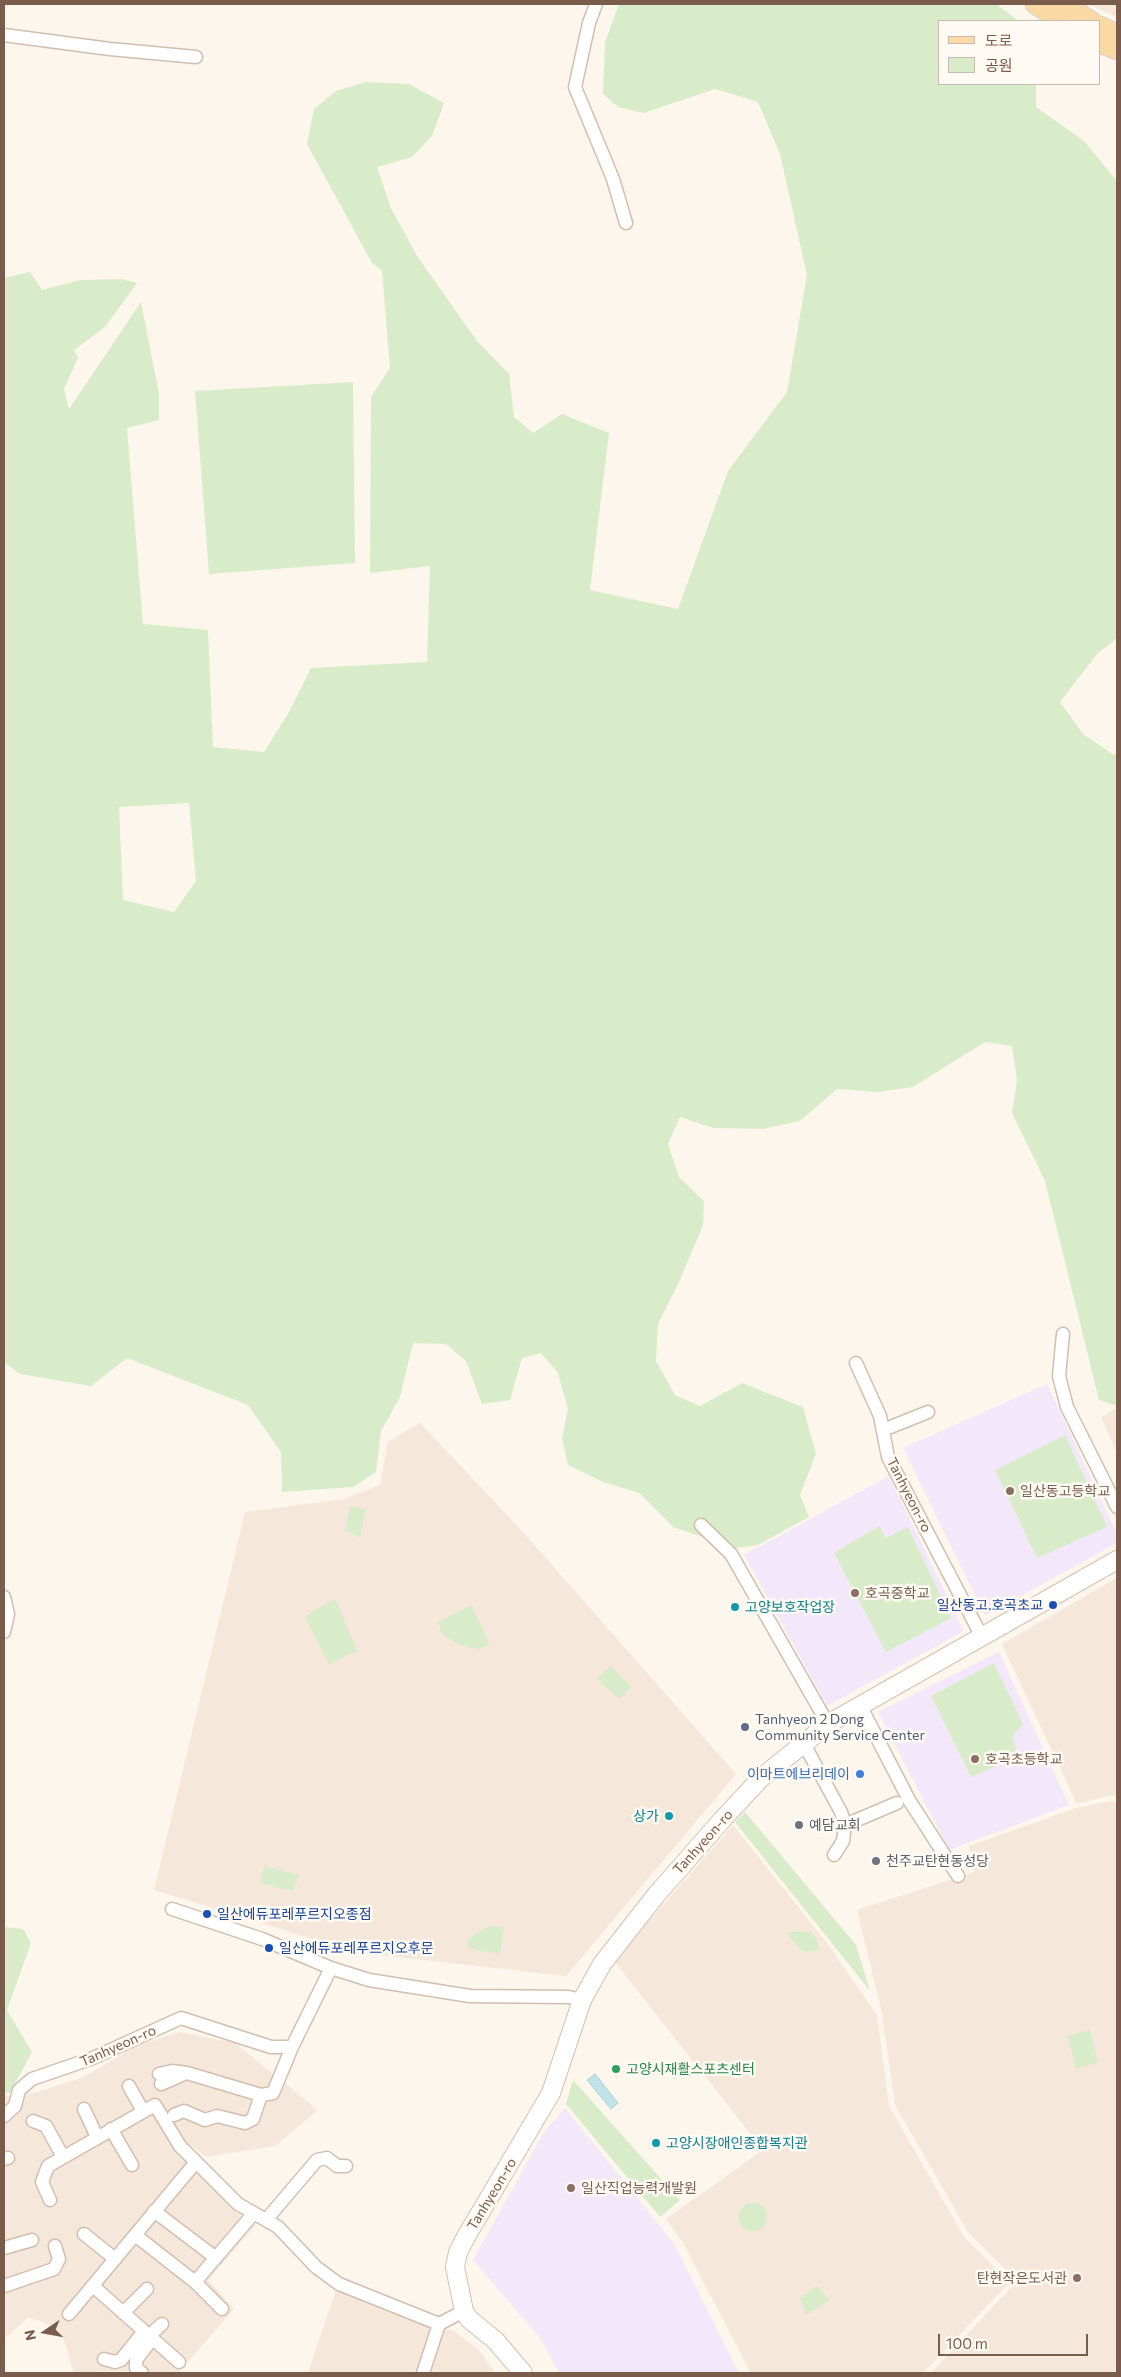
<!DOCTYPE html>
<html>
<head>
<meta charset="utf-8">
<style>
  body { margin:0 }
  #map { position:relative; width:1121px; height:2377px; overflow:hidden; background:#fdf6ec; font-family:Commissioner,"Noto Sans KR",sans-serif }
  canvas { display:block }
  .frame { position:absolute; inset:0; border:5px solid #7a5c4d; pointer-events:none }
  .legend { position:absolute; left:938px; top:20px; width:162px; height:65px; box-sizing:border-box; background:#fffaf3; border:1px solid #cabbb1; margin:0; padding:6px 9px; list-style:none; font-size:15px; color:#7a5c4d }
  .legend li { display:flex; align-items:center; gap:10px; height:25px }
  .legend b { width:25px; border:1px solid #cabbb1 }
  .north { position:absolute; left:20px; top:2307px; width:50px; height:50px; -webkit-text-stroke:4px #fffaf3; paint-order:stroke; rotate:258deg; font-size:14px; font-weight:700; line-height:20px; text-align:center; color:#7a5c4d }
  .north::after { content:''; display:block; margin:auto; width:18px; height:22px; background:#7a5c4d; clip-path:polygon(50% 0,100% 100%,50% 72%,0 100%) }
  .scale { position:absolute; left:938px; top:2334px; width:150px; height:22px; box-sizing:border-box; border:2px solid #7a5c4d; border-top:0; padding-left:6px; font-size:15px; line-height:18px; white-space:nowrap; color:#7a5c4d; -webkit-text-stroke:4px #fffaf3; paint-order:stroke }
</style>
</head>
<body>
<div id="map">
<canvas width="1121" height="2377"></canvas>
<div class="frame"></div>
<ul class="legend">
<li><b style="height:6px;background:#fbd9a5"></b>도로</li>
<li><b style="height:14px;background:#d8ecc9"></b>공원</li>
</ul>
<div class="north">N</div>
<div class="scale">100 m</div>
</div>
<script>
const context = document.querySelector('canvas').getContext('2d');
context.lineJoin = 'round';
function paint(path, color) { context.fillStyle = color; context.fill(path, 'evenodd'); }
const toPath = rows => new Path2D(rows.map(r => 'M' + r).join(''));
function stroke(path, color, width, dash) { context.strokeStyle = color; context.lineWidth = width; context.lineCap = dash ? 'butt' : 'round'; context.setLineDash(dash || []); context.stroke(path); }
function drawText(font, color, halo, rows, align = 'center') {
  context.font = font + ' Commissioner,"Noto Sans KR",sans-serif'; context.lineWidth = 5; context.setLineDash([]); context.textBaseline = 'middle'; context.strokeStyle = halo; context.fillStyle = color; for (const [text, x, y, turn = 0] of rows) {
    context.save(); context.translate(x, y); context.rotate((+turn || 0) * Math.PI / 180); context.textAlign = isNaN(turn) ? turn : align; if (halo) context.strokeText(text, 0, 0); context.fillText(text, 0, 0); context.restore();
  }
}
const residential = toPath([
  [1088,4,1117,4,1117,17,1089,5],
  [1117,1408,1117,1453,1101,1417],
  [420,1423,523,1532,736,1774,566,1976,379,1955,319,1941,154,1890,245,1512,344,1499,380,1485,388,1442],
  [1117,1578,1117,1796,1111,1795,1077,1804,1002,1644],
  [1110,1801,1117,1803,1117,2373,931,2373,1017,2281,968,2232,895,2105,882,2013,857,1910,974,1872,969,1846,1076,1808],
  [733,1825,827,1943,877,2015,889,2106,964,2237,1010,2282,923,2373,751,2373,683,2243,666,2219,763,2150,614,1961],
  [179,2032,235,2043,318,2110,275,2146,206,2157,184,2141,175,2149,237,2213,256,2225,208,2280,234,2309,178,2373,114,2371,74,2373,64,2340,52,2326,29,2317,4,2339,4,2096,27,2095,82,2078,136,2046],
  [336,2290,390,2313,454,2331,479,2350,495,2373,308,2373]
]);
const education = toPath([
  [1047,1384,1117,1534,1117,1543,985,1616,903,1448],
  [889,1476,964,1631,827,1706,744,1555],
  [999,1652,1069,1805,949,1850,878,1712],
  [565,2108,675,2245,739,2373,559,2373,540,2338,473,2260,544,2132]
]);
const green = toPath([
  [619,4,996,4,1019,21,940,21,940,84,1036,84,1036,107,1084,141,1117,181,1117,638,1097,654,1060,702,1083,734,1114,755,1117,754,1117,1406,1099,1400,1045,1181,1012,1113,1017,1080,1012,1046,985,1042,913,1087,878,1092,837,1089,800,1121,763,1129,713,1128,680,1117,668,1144,679,1177,704,1201,703,1225,679,1282,658,1324,656,1361,675,1395,700,1406,742,1383,803,1407,816,1454,800,1495,809,1517,758,1545,736,1548,673,1527,639,1493,603,1482,568,1465,562,1439,568,1409,558,1373,541,1353,522,1358,510,1400,482,1404,466,1361,446,1344,413,1343,400,1397,381,1431,376,1472,353,1487,282,1492,281,1452,248,1405,127,1358,91,1386,20,1374,4,1362,4,278,30,272,42,290,80,280,122,279,137,283,105,327,74,350,78,358,64,389,69,409,141,302,159,394,159,420,127,428,143,624,208,630,213,747,264,752,289,712,311,668,427,662,430,566,370,573,371,397,390,368,382,271,372,263,307,144,314,109,336,91,365,82,409,84,444,103,432,136,412,157,377,167,391,208,417,256,477,341,509,374,514,417,533,433,562,414,609,433,590,590,678,609,728,471,787,392,807,275,780,154,758,102,715,89,644,113,618,107,603,94,605,42],
  [189,803,196,881,174,912,123,900,119,807],
  [353,382,355,563,209,574,195,391],
  [1065,1435,1107,1527,1037,1558,995,1470],
  [350,1506,366,1510,360,1537,345,1531],
  [879,1526,886,1538,908,1527,951,1618,886,1652,834,1553],
  [335,1598,357,1651,329,1664,305,1617],
  [472,1605,489,1644,479,1650,458,1644,442,1634,438,1622],
  [994,1663,1023,1724,1012,1737,1019,1756,971,1777,931,1696],
  [611,1666,631,1687,619,1699,597,1679],
  [745,1812,856,1945,870,1991,735,1822],
  [264,1866,299,1875,293,1891,260,1883],
  [489,1926,504,1927,500,1954,468,1948,468,1939],
  [4,1927,23,1929,31,1943,7,2010,32,2052,10,2093,4,2093],
  [801,1931,811,1932,816,1938,819,1946,816,1951,807,1952,799,1948,787,1933],
  [1090,2030,1098,2063,1076,2069,1068,2036],
  [573,2080,680,2200,660,2217,566,2104],
  '739 2217a14 14 0 1 1 28 0a14 14 0 1 1-28 0Z',
  [817,2286,830,2300,806,2315,800,2298]
]);
const water = toPath([
  [595,2074,618,2103,611,2109,587,2080,595,2074]
]);
const minor = toPath([
  [596,4,589,23,575,87,613,179,626,223],
  [4,35,110,49,196,57],
  [1063,1334,1059,1376,1067,1407,1117,1507],
  [856,1363,880,1416,888,1457,982,1637],
  [883,1430,928,1412],
  [701,1525,731,1554,828,1724],
  [4,1597,8,1614,4,1632],
  [860,1705,909,1800,958,1876],
  [804,1744,841,1812,845,1825,843,1841,834,1855],
  [845,1825,897,1803],
  [172,1909,262,1939,331,1968,369,1980,470,1996,569,1997,582,2000],
  [159,2074,172,2071,187,2073,261,2095,273,2093,292,2047],
  [161,2084,184,2074],
  [129,2086,143,2111],
  [84,2109,97,2137],
  [174,2115,184,2111,205,2120,217,2116,245,2123,253,2119,261,2095],
  [4,2116,15,2106,19,2090,32,2079,93,2058,181,2018,271,2047,292,2047,331,1968],
  [33,2121,46,2126,63,2157],
  [111,2129,132,2165],
  [4,2159,8,2158],
  [50,2200,42,2182,48,2166,155,2105,180,2146,238,2204,278,2227,316,2267,339,2284,439,2324,464,2311],
  [154,2211,216,2258],
  [266,2220,317,2160,327,2158,337,2166,346,2166],
  [84,2234,115,2259],
  [135,2235,195,2282,254,2213],
  [4,2248,32,2240],
  [195,2282,222,2309],
  [4,2286,54,2269,59,2259,55,2246],
  [93,2286,179,2362],
  [123,2313,147,2289],
  [69,2314,196,2162],
  [149,2336,162,2324],
  [104,2359,115,2362,121,2360,144,2331],
  [142,2373,136,2368,136,2360,152,2339],
  [423,2373,439,2324]
]);
const secondary = toPath([
  [523,2373,496,2341,469,2319,464,2311,455,2267,458,2252,467,2235,551,2093,582,2000,602,1964,657,1894,722,1820,761,1778,828,1724,1117,1560]
]);
const primary = toPath([
  [1035,4,1061,21],
  [1064,4,1091,21],
  [1100,26,1117,34],
  [1100,43,1117,50]
]);
const markers = [
  [1010,1491,5,"#8d6e63"],
  [855,1593,5,"#8d6e63"],
  [1053,1605,5,"#1a4fb4"],
  [735,1607,5,"#0f9aa8"],
  [745,1727,5,"#5c6f8a"],
  [975,1759,5,"#8d6e63"],
  [860,1774,5,"#3f7fe0"],
  [669,1816,5,"#0f9aa8"],
  [799,1825,5,"#6b7280"],
  [876,1861,5,"#6b7280"],
  [207,1914,5,"#1a4fb4"],
  [269,1948,5,"#1a4fb4"],
  [616,2069,5,"#2e9e5b"],
  [656,2143,5,"#0f9aa8"],
  [571,2188,5,"#8d6e63"],
  [1077,2278,5,"#8d6e63"]
];
const educationNames = [
  ["일산동고등학교",1020,1491],
  ["호곡중학교",865,1593],
  ["호곡초등학교",985,1759],
  ["일산직업능력개발원",581,2188],
  ["탄현작은도서관",1067,2278,"right"]
];
const streetNames = [
  ["Tanhyeon-ro",909,1495,63],
  ["Tanhyeon-ro",703,1842,-48],
  ["Tanhyeon-ro",118,2046,-24],
  ["Tanhyeon-ro",492,2194,-59]
];
const transitNames = [
  ["일산동고.호곡초교",1043,1605,"right"],
  ["일산에듀포레푸르지오종점",217,1914],
  ["일산에듀포레푸르지오후문",279,1948]
];
const cultureNames = [
  ["고양보호작업장",745,1607],
  ["상가",659,1816,"right"],
  ["고양시장애인종합복지관",666,2143]
];
const serviceNames = [
  ["Tanhyeon 2 Dong",755,1719],
  ["Community Service Center",755,1735]
];
const shopNames = [
  ["이마트에브리데이",850,1774]
];
const worshipNames = [
  ["예담교회",809,1825],
  ["천주교탄현동성당",886,1861]
];
const leisureNames = [
  ["고양시재활스포츠센터",626,2069]
];
paint(residential, '#f5e8da');
paint(education, '#f3e8fa');
paint(green, '#d8ecc9');
paint(water, '#bfe3e8');
stroke(water, '#a5d3da', 1);
stroke(minor, '#d1beb0', 15);
stroke(secondary, '#d6c0b0', 20);
stroke(primary, '#dad1cd', 21);
stroke(minor, '#fff', 12);
stroke(secondary, '#fff', 18);
stroke(primary, '#fbd9a5', 19);
for (const [x, y, r, color] of markers) { const dot = new Path2D(); dot.arc(x, y, r, 0, 2 * Math.PI); context.fillStyle = color; context.fill(dot); stroke(dot, '#fffaf3', 2); }
drawText('14px', '#785e54', '#fffaf3', educationNames, 'left');
drawText('14px', '#7a5c4d', '#fffaf3', streetNames);
drawText('14px', '#164399', '#fffaf3', transitNames, 'left');
drawText('14px', '#0d838f', '#fffaf3', cultureNames, 'left');
drawText('14px', '#4e5e75', '#fffaf3', serviceNames, 'left');
drawText('14px', '#366cbe', '#fffaf3', shopNames, 'right');
drawText('14px', '#5b616d', '#fffaf3', worshipNames, 'left');
drawText('14px', '#27864d', '#fffaf3', leisureNames, 'left');
</script>
</body>
</html>
